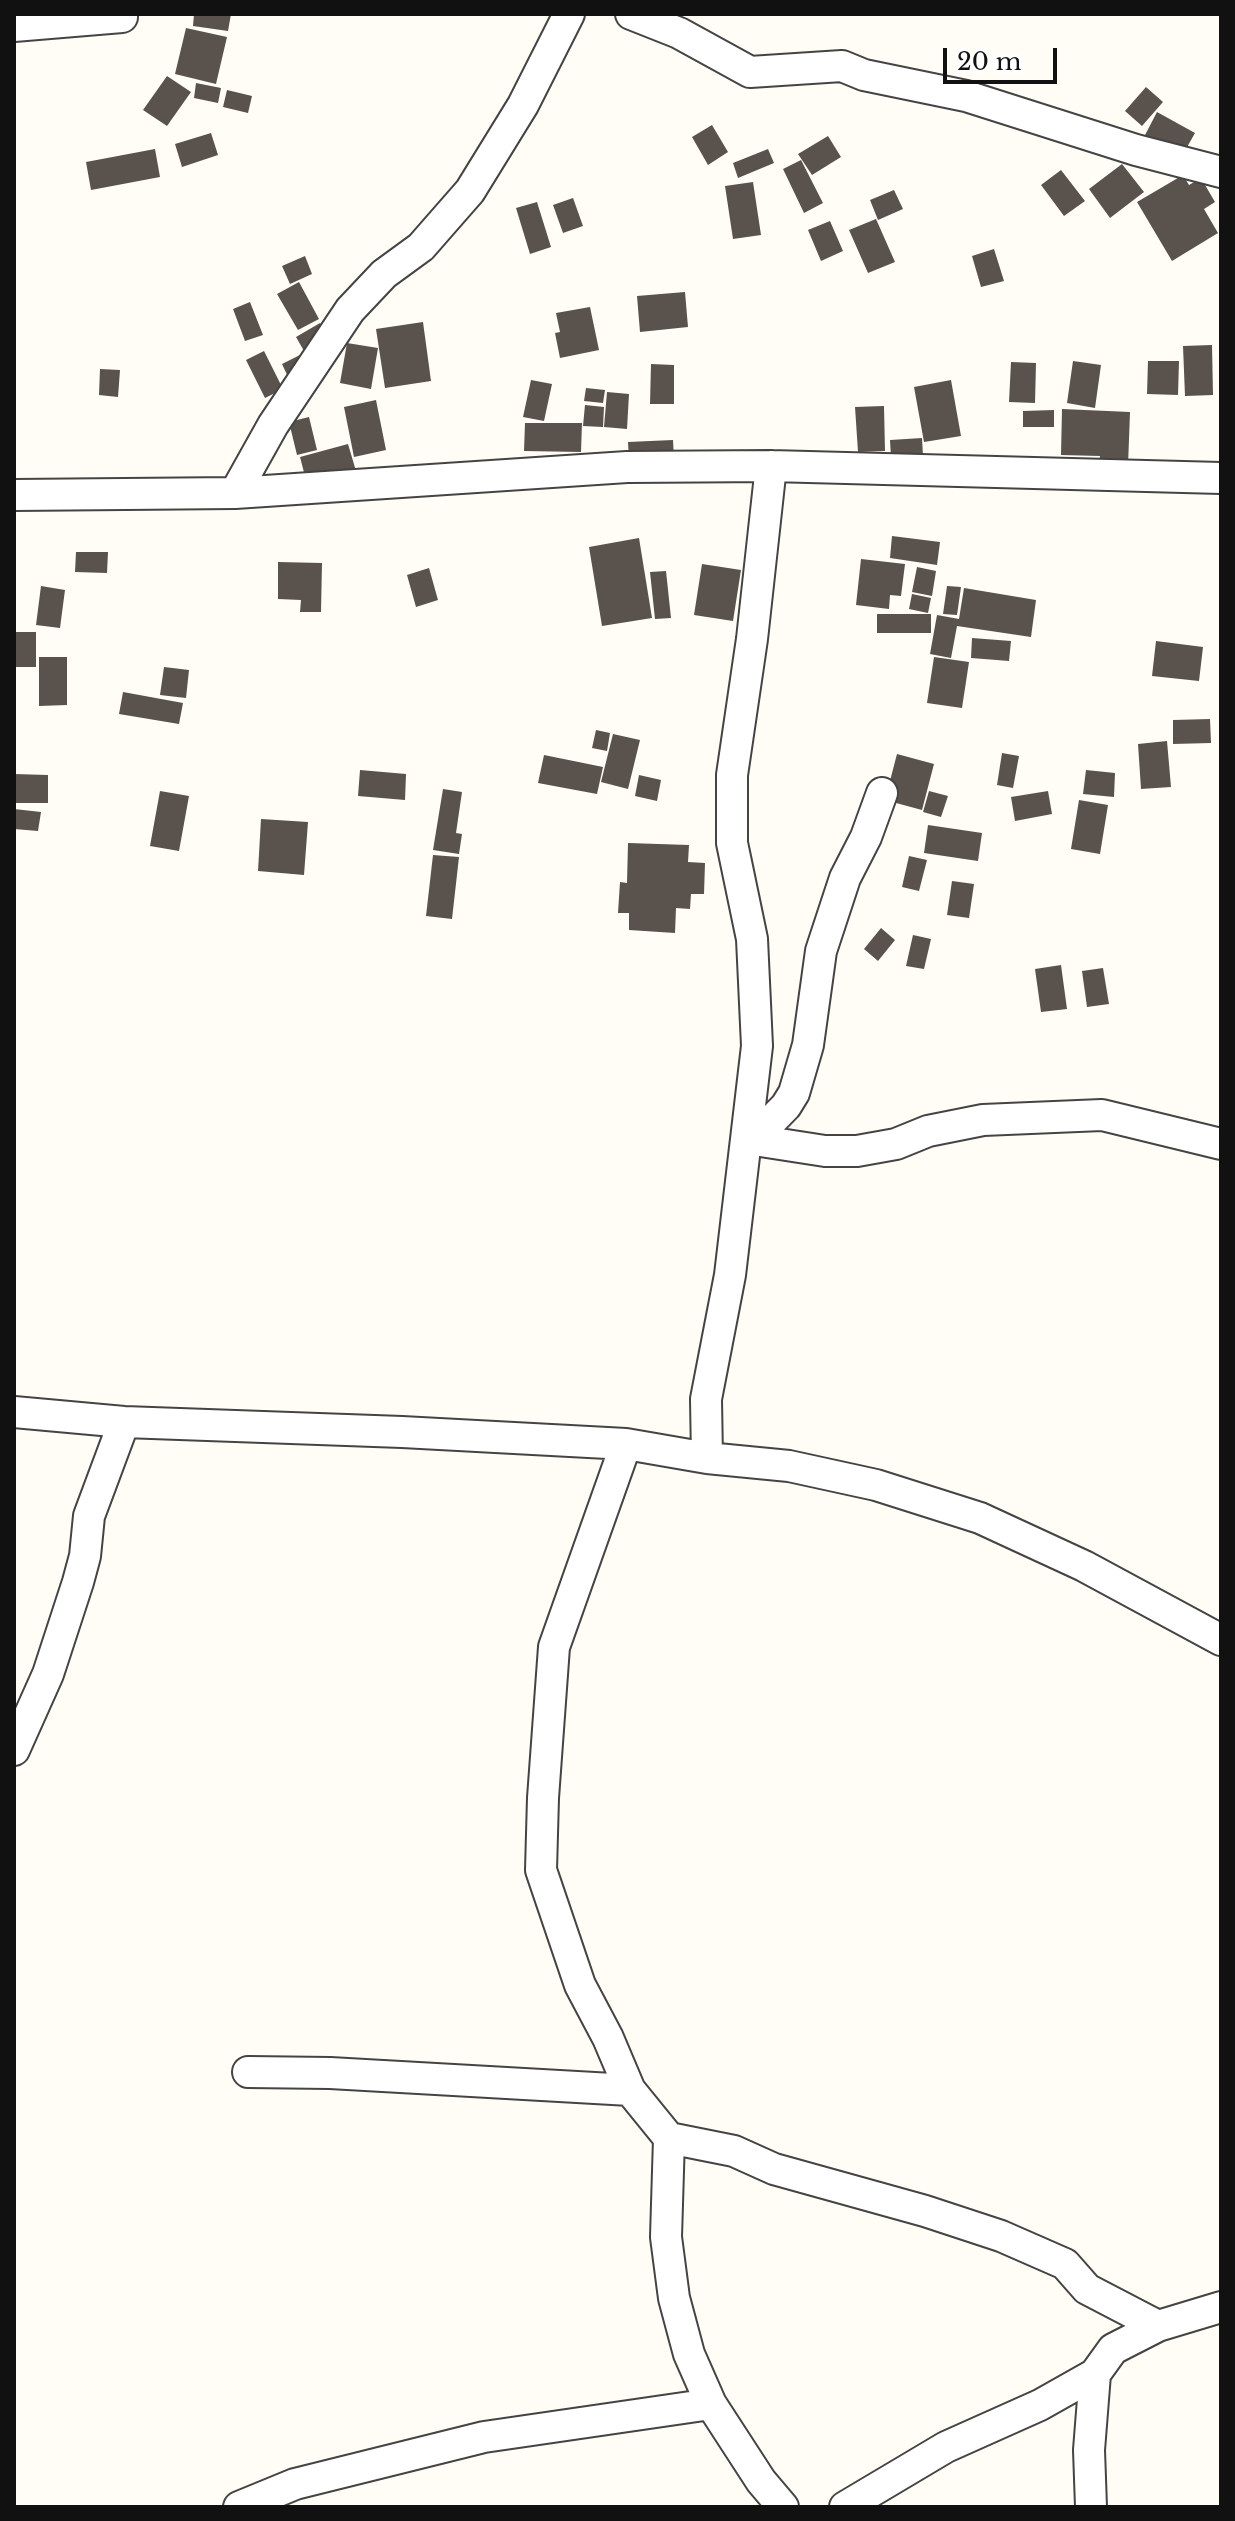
<!DOCTYPE html>
<html>
<head>
<meta charset="utf-8">
<style>
  body { margin:0 }
  #map { position:relative; width:1235px; height:2521px; overflow:hidden; background:#fffdf5; font-family:"Libre Baskerville",serif }
  canvas { display:block }
  .frame { position:absolute; inset:0; border:16px solid #111; pointer-events:none }
  .scale { position:absolute; left:943px; top:48px; width:114px; height:36px; box-sizing:border-box; border:4px solid #111; border-top:0; padding-left:10px; font-size:24px; line-height:28px; white-space:nowrap; color:#111; -webkit-text-stroke:6px #fff; paint-order:stroke }
</style>
</head>
<body>
<div id="map">
<canvas width="1235" height="2521"></canvas>
<div class="frame"></div>
<div class="scale">20 m</div>
</div>
<script>
const context = document.querySelector('canvas').getContext('2d');
context.lineJoin = 'round';
function paint(path, color) { context.fillStyle = color; context.fill(path, 'evenodd'); }
const toPath = rows => new Path2D(rows.map(r => 'M' + r).join(''));
function stroke(path, color, width, dash) { context.strokeStyle = color; context.lineWidth = width; context.lineCap = dash ? 'butt' : 'round'; context.setLineDash(dash || []); context.stroke(path); }
const building = toPath([
  [194,14,231,14,228,31,193,26],
  [186,28,227,37,216,84,175,74],
  [167,76,191,92,167,126,143,110],
  [196,83,221,88,218,103,194,98],
  [1146,87,1163,102,1142,126,1125,111],
  [227,90,252,96,248,113,223,107],
  [1157,112,1195,133,1181,158,1144,137],
  [712,125,728,152,708,165,692,137],
  [211,133,218,155,182,167,175,144],
  [828,136,841,157,812,175,798,154],
  [155,149,160,177,91,190,86,162],
  [768,149,774,163,738,178,733,163],
  [801,160,823,203,804,213,783,169],
  [1122,164,1144,192,1110,218,1089,189],
  [1061,170,1085,201,1064,216,1041,185],
  [1183,175,1189,185,1201,178,1215,202,1204,209,1218,233,1172,261,1137,202],
  [753,182,761,235,733,239,725,186],
  [894,190,903,209,878,220,870,200],
  [573,198,583,226,563,233,553,205],
  [537,202,551,247,530,254,516,208],
  [876,219,895,262,868,273,849,230],
  [830,221,843,251,821,261,808,230],
  [994,249,1004,281,981,287,972,256],
  [305,256,312,274,290,284,282,266],
  [299,282,319,319,298,330,277,294],
  [685,292,688,327,640,332,637,296],
  [250,302,263,335,245,341,233,309],
  [590,307,599,350,560,358,555,333,560,332,556,313],
  [423,322,431,381,385,388,376,329],
  [320,323,328,338,304,351,296,337],
  [347,343,378,348,371,389,340,383],
  [1212,345,1213,395,1185,396,1183,346],
  [264,351,283,389,265,398,246,360],
  [304,353,289,379,282,364],
  [1073,361,1101,365,1095,408,1067,403],
  [1148,361,1179,361,1178,395,1147,394],
  [1011,362,1036,363,1035,403,1009,402],
  [651,364,674,365,674,404,650,404],
  [100,369,120,370,118,397,99,395],
  [531,380,552,384,544,421,523,417],
  [951,380,961,436,924,442,914,387],
  [586,388,605,390,603,403,584,401],
  [607,392,629,394,627,429,604,427],
  [376,400,386,450,354,457,344,407],
  [585,405,604,407,603,427,583,426],
  [884,406,885,451,858,452,855,407],
  [1062,409,1130,412,1128,466,1099,465,1100,456,1061,455],
  [1054,410,1054,427,1023,427,1023,411],
  [309,417,317,450,297,455,289,422],
  [525,423,582,423,581,452,524,451],
  [922,438,923,456,891,458,890,440],
  [673,440,674,459,629,461,628,442],
  [348,444,356,471,307,484,300,457],
  [892,536,940,542,937,565,890,558],
  [639,538,652,618,602,626,589,547],
  [76,552,108,552,107,573,75,572],
  [861,559,905,564,901,596,890,595,889,609,856,605],
  [278,562,322,563,321,612,300,612,301,600,278,599],
  [702,564,741,570,733,621,694,615],
  [917,567,936,571,932,596,912,592],
  [429,568,438,600,416,607,407,575],
  [666,571,671,618,655,619,650,572],
  [41,586,65,590,60,628,36,625],
  [947,586,961,587,957,615,943,614],
  [964,588,1036,600,1031,637,957,626,951,658,930,654,937,615,959,619],
  [912,594,931,598,928,613,909,609],
  [877,614,931,614,931,633,877,633],
  [14,632,36,632,36,667,14,667],
  [972,638,1011,641,1009,661,971,658],
  [1156,641,1203,647,1199,681,1152,676],
  [39,657,67,657,67,705,39,706],
  [934,657,969,662,962,708,927,703],
  [164,667,189,670,186,698,160,695],
  [123,692,183,703,179,724,119,714],
  [1210,719,1211,743,1173,744,1173,720],
  [596,730,610,733,607,751,592,748],
  [613,734,640,740,628,789,601,782],
  [1167,741,1171,787,1141,789,1138,744],
  [1002,753,1019,756,1013,788,997,785],
  [897,754,934,764,922,810,885,800],
  [544,755,603,767,597,794,538,783],
  [360,770,406,774,405,800,358,796],
  [1086,770,1115,773,1114,797,1083,794],
  [14,774,48,775,48,803,14,803],
  [639,775,661,780,657,801,635,796],
  [443,789,462,792,456,833,462,834,459,854,433,850],
  [160,791,189,796,179,851,150,846],
  [929,791,948,796,941,817,923,812],
  [1048,791,1052,814,1015,821,1011,797],
  [1079,800,1108,805,1100,854,1071,849],
  [14,809,41,812,38,831,14,829],
  [261,819,308,822,304,875,258,871],
  [928,825,982,833,978,861,924,853],
  [628,843,689,845,688,862,705,863,704,894,691,894,690,909,676,908,675,933,629,930,629,913,618,913,620,882,627,883],
  [433,855,459,857,452,919,426,916],
  [909,856,927,860,919,891,902,887],
  [952,881,974,884,969,918,947,915],
  [881,928,895,940,878,961,864,949],
  [913,935,931,939,924,969,906,966],
  [1061,965,1067,1009,1041,1012,1035,969],
  [1103,968,1109,1004,1087,1007,1082,971]
]);
const street = toPath([
  [631,14,679,33,750,72,842,66,864,75,966,96,1136,150,1221,172],
  [14,26,122,17],
  [235,493,273,425,350,310,384,274,421,247,470,191,523,105,569,14],
  [14,495,235,493,627,467,771,466,1221,478],
  [754,1140,825,1151,857,1151,896,1144,928,1131,983,1120,1102,1115,1221,1144],
  [746,1147,786,1106,794,1093,808,1045,821,951,845,878,866,837,882,793],
  [14,1412,124,1422,402,1432,626,1444,707,1458,789,1466,876,1485,980,1518,1084,1566,1221,1640],
  [626,1444,554,1647,543,1798,541,1870,580,1985,608,2038,630,2090,669,2138,666,2237,674,2298,689,2354,711,2404,761,2481,783,2507],
  [707,1458,706,1399,730,1275,757,1046,752,939,732,843,732,775,752,639,771,466],
  [14,1750,48,1674,78,1582,85,1556,89,1516,124,1422],
  [248,2072,330,2073,630,2090],
  [669,2138,734,2151,774,2169,925,2211,1001,2236,1065,2264,1087,2289,1158,2326],
  [239,2507,295,2484,484,2437,711,2404],
  [845,2507,946,2447,1040,2405,1095,2374,1113,2349,1158,2326,1221,2307],
  [1091,2507,1089,2450,1095,2374]
]);
paint(building, '#5a524d');
stroke(street, '#444', 34);
stroke(street, '#fff', 30);
</script>
</body>
</html>
